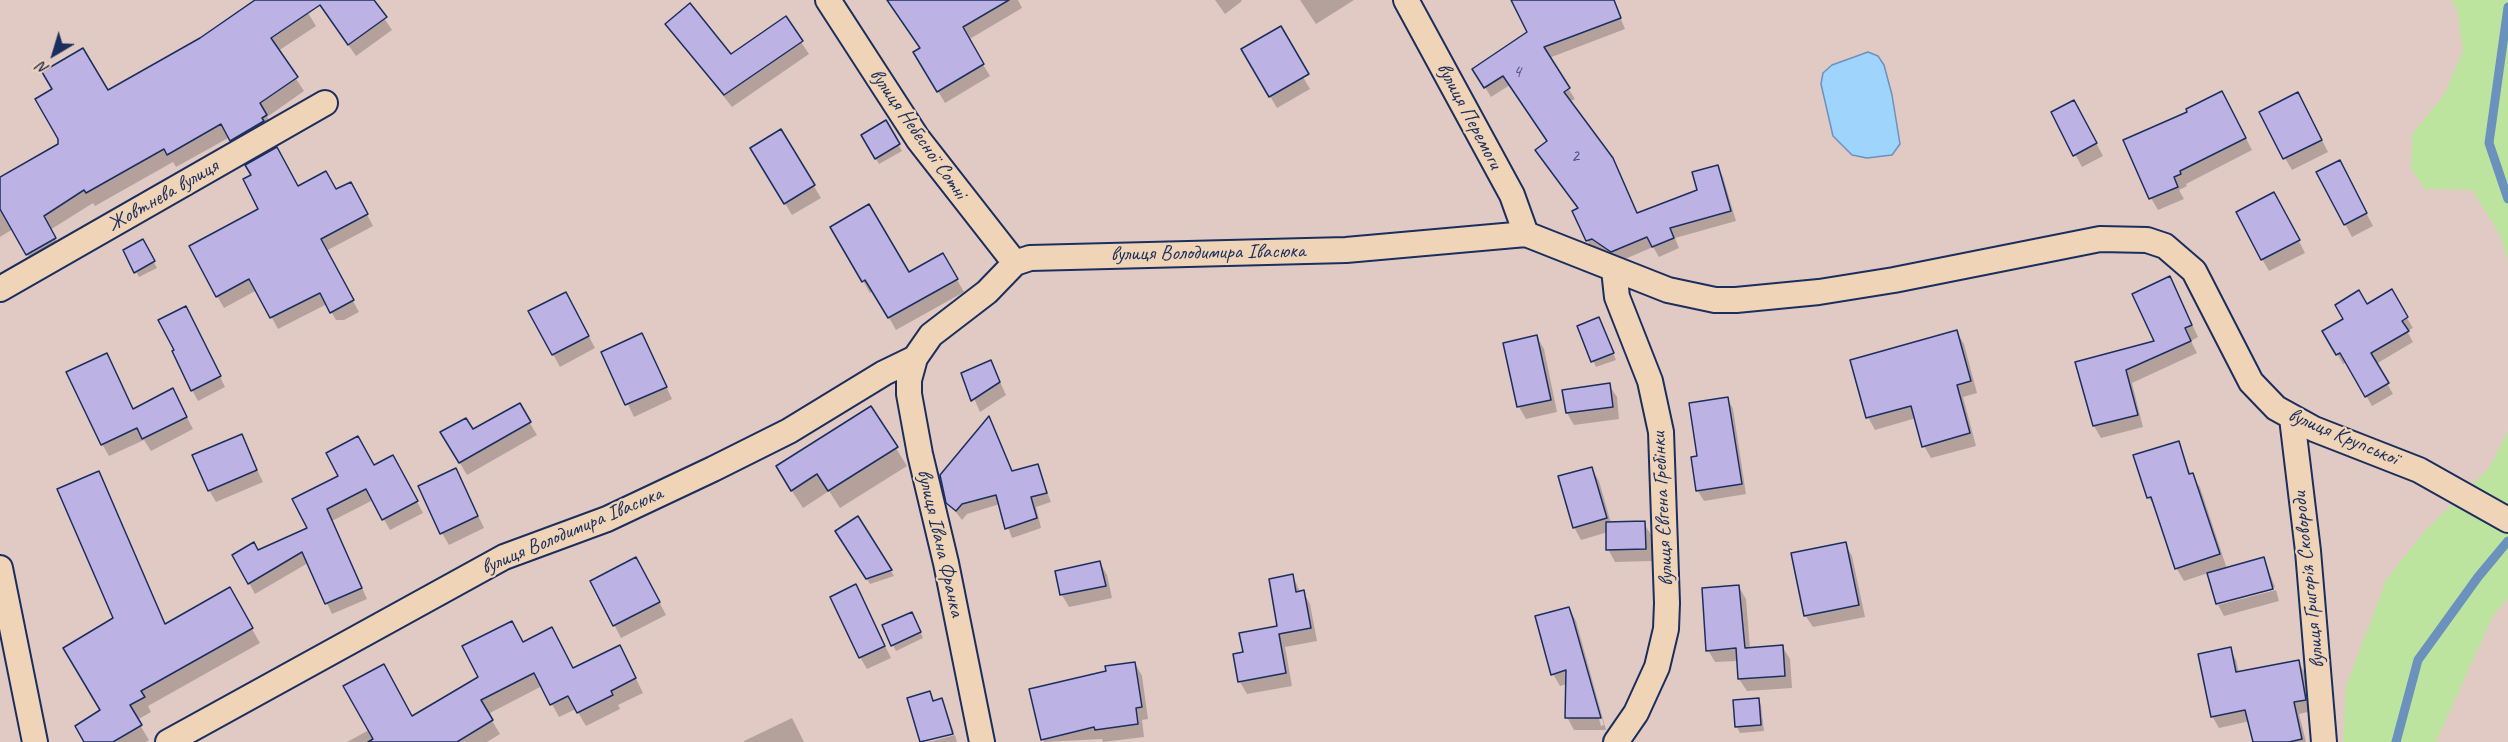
<!DOCTYPE html>
<html>
<head>
<meta charset="utf-8">
<style>
  body { margin:0 }
  #map { position:relative; width:2508px; height:742px; overflow:hidden; background:#e1cac4; font-family:Caveat,sans-serif }
  canvas { display:block }
  .north { position:absolute; left:24px; top:24px; width:60px; height:60px; -webkit-text-stroke:4px #f0d4b7; paint-order:stroke; rotate:218deg; font-size:16px; font-weight:700; line-height:24px; text-align:center; color:#1b2f5e }
  .north::after { content:''; display:block; margin:auto; width:21px; height:27px; background:#1b2f5e; clip-path:polygon(50% 0,100% 100%,50% 72%,0 100%) }
</style>
</head>
<body>
<div id="map">
<canvas width="2508" height="742"></canvas>
<div class="north">N</div>
</div>
<script>
const context = document.querySelector('canvas').getContext('2d');
context.lineJoin = 'round';
function paint(path, color) { context.fillStyle = color; context.fill(path, 'evenodd'); }
const toPath = rows => new Path2D(rows.map(r => 'M' + r).join(''));
function stroke(path, color, width, dash) { context.strokeStyle = color; context.lineWidth = width; context.lineCap = dash ? 'butt' : 'round'; context.setLineDash(dash || []); context.stroke(path); }
function drawText(font, color, halo, rows, align = 'center') {
  context.font = font + ' Caveat,sans-serif'; context.lineWidth = 4.5; context.setLineDash([]); context.textBaseline = 'middle'; context.strokeStyle = halo; context.fillStyle = color; for (const [text, x, y, turn = 0] of rows) {
    context.save(); context.translate(x, y); context.rotate((+turn || 0) * Math.PI / 180); context.textAlign = isNaN(turn) ? turn : align; if (halo) context.strokeText(text, 0, 0); context.fillText(text, 0, 0); context.restore();
  }
}
const green = toPath([
  [2451,0,2508,0,2508,261,2499,233,2472,190,2425,189,2411,169,2412,134,2444,95,2463,51,2457,9],
  [2508,430,2508,598,2493,616,2436,742,2343,742,2346,686,2387,578,2424,532,2490,467]
]);
const water = toPath([
  [1868,52,1878,56,1884,65,1892,95,1900,144,1892,155,1867,158,1852,155,1833,136,1821,84,1823,73,1832,65,1868,52]
]);
const shadow = toPath([
  [258,0,300,0,316,26,278,51,304,91,267,117,274,129,239,153,230,137,176,167,173,162,95,206,93,203,50,230,63,252,35,268,13,229,0,237,0,179,59,145,107,92,200,39],
  [320,0,372,0,392,30,356,56,326,13],
  [887,0,1018,0,1022,8,968,40,990,76,945,103,915,52,921,49],
  [1215,0,1241,0,1242,1,1225,14],
  [1300,0,1354,0,1316,24],
  [1513,0,1613,0,1625,29,1549,58,1575,99,1569,102,1637,215,1699,191,1717,166,1723,177,1736,221,1675,238,1679,248,1659,257,1653,247,1618,262,1598,249,1593,251,1587,240,1579,209,1537,151,1548,142,1510,85,1491,97,1480,79,1529,33],
  [785,18,809,54,732,107,667,24,731,56],
  [1243,50,1303,77,1310,89,1277,108],
  [2229,105,2252,150,2186,184,2187,186,2179,190,2184,199,2158,210,2151,198],
  [2305,106,2328,152,2292,170,2285,158],
  [2053,113,2081,114,2103,156,2082,167],
  [885,122,902,151,879,164,863,136],
  [781,131,821,198,792,215,752,149],
  [2318,173,2346,174,2373,226,2352,237],
  [298,187,357,195,373,226,326,251,359,312,344,320,336,320,327,304,278,329,257,290,224,308,217,296],
  [2281,206,2305,253,2269,271,2262,259],
  [832,228,908,274,943,255,964,292,896,330,874,291,870,293],
  [143,241,157,268,139,277,125,251],
  [2176,290,2198,337,2191,341,2197,353,2132,383,2143,427,2101,438,2094,426,2077,363,2156,342],
  [2391,291,2413,328,2407,331,2413,342,2376,364,2393,394,2372,406,2347,362,2343,364,2324,331],
  [573,306,595,348,560,367,530,312],
  [191,318,225,387,198,401,192,390],
  [1602,325,1616,360,1596,367,1579,327],
  [1957,332,1964,344,1977,393,1963,397,1976,446,1931,458,1924,446,1916,418,1875,430,1868,417],
  [1537,337,1544,349,1557,412,1526,419,1519,407,1505,344],
  [648,347,672,399,634,417,603,353],
  [991,362,1006,395,980,412,963,373],
  [113,367,134,410,179,402,193,429,151,451,144,440,109,456,102,444],
  [1609,385,1617,397,1619,419,1574,425,1567,413],
  [1728,399,1733,409,1746,494,1704,501,1698,491,1699,458],
  [519,405,537,435,467,475,442,433,473,431],
  [871,408,907,466,840,508,829,491,803,508,788,485],
  [989,418,1012,473,1037,466,1051,502,1036,507,1041,528,1012,538,1000,504,967,514,962,520,948,502],
  [241,436,263,482,216,502,209,490],
  [2178,443,2191,475,2200,487,2227,569,2264,559,2275,587,2218,602,2218,605,2208,573,2184,581,2177,569,2157,509,2148,497],
  [374,467,399,467,423,513,390,530,373,500,332,521,367,599,332,614,308,563,255,594,234,555,258,552,309,529,294,500],
  [1592,469,1599,481,1611,523,1644,523,1651,535,1652,561,1615,562,1608,549,1608,532,1581,540,1574,527],
  [98,473,166,625,229,589,260,643,148,706,151,712,137,720,149,740,146,742,86,742,102,711,115,619],
  [462,482,484,528,449,545,442,533],
  [858,518,894,576,870,584,840,537],
  [1845,544,1852,556,1865,617,1813,627,1805,615],
  [1100,563,1107,575,1112,598,1069,607,1062,595,1057,572],
  [643,571,666,615,621,638,592,582],
  [1293,576,1300,592,1303,592,1310,604,1317,641,1285,647,1292,686,1247,694,1240,682,1235,655,1245,654,1279,627],
  [1739,587,1746,599,1750,649,1782,646,1790,659,1792,688,1747,691,1739,679,1738,661,1715,662,1708,650],
  [2276,590,2279,601,2224,616,2218,605],
  [862,599,891,658,867,669,860,657],
  [1569,608,1576,621,1606,730,1574,730,1567,717,1567,684,1560,686,1553,674],
  [1571,620,1574,620,1604,725,1601,726],
  [915,619,923,638,896,651,893,645],
  [523,643,573,670,627,660,643,693,618,705,620,709,586,726,576,709,559,717,542,686,488,714,500,734,487,742,347,742,369,730,412,718,480,677],
  [2230,649,2236,660,2239,673,2298,662,2305,673,2312,711,2299,714,2306,742,2255,742,2250,721,2219,728,2212,716],
  [1135,663,1142,676,1148,719,1142,720,1144,737,1103,742,1102,739,1044,742,1043,739,1108,672],
  [930,693,935,702,942,700,954,732,921,742,909,699],
  [1758,699,1761,705,1764,731,1740,733,1737,727,1734,701],
  [792,718,804,742,744,742,744,741],
  [955,735,957,742,929,742]
]);
const stream = toPath([
  [2508,7,2489,143,2508,199],
  [2396,742,2418,660,2478,577,2508,541]
]);
const building = toPath([
  [255,0,374,0,387,17,348,45,320,5,271,38,298,77,260,103,267,115,262,118,264,121,230,141,221,124,167,155,164,149,86,193,84,190,44,216,56,238,26,255,0,209,0,177,58,144,58,139,35,99,52,89,42,72,83,48,108,90,200,38,255,0],
  [887,0,1009,0,963,27,984,64,937,92,913,52,920,48,887,0],
  [1511,0,1614,0,1621,18,1544,47,1570,88,1564,92,1613,158,1637,213,1697,190,1692,172,1718,165,1731,211,1670,228,1674,238,1652,247,1647,237,1611,252,1592,239,1586,241,1572,211,1578,208,1535,150,1547,141,1503,76,1484,88,1472,69,1527,32,1511,0],
  [690,3,731,54,786,16,803,41,724,95,665,24,690,3],
  [1281,26,1309,74,1269,97,1241,49,1281,26],
  [2222,91,2246,138,2180,171,2181,174,2174,177,2178,187,2149,199,2123,140,2187,112,2186,109,2222,91],
  [2298,92,2322,140,2283,159,2259,112,2298,92],
  [2074,100,2097,143,2073,156,2051,112,2074,100],
  [886,120,900,144,875,159,861,135,886,120],
  [781,129,815,185,784,204,750,148,781,129],
  [277,147,298,186,326,171,336,189,351,182,368,214,321,239,354,300,330,313,320,293,270,318,249,279,216,297,189,246,258,209,243,179,251,175,245,165,277,147],
  [2340,160,2367,213,2344,225,2316,172,2340,160],
  [2274,192,2300,240,2261,260,2236,212,2274,192],
  [869,204,909,272,943,253,958,279,888,318,865,280,862,282,830,227,869,204],
  [143,239,155,261,134,273,123,250,143,239],
  [2170,276,2192,325,2185,328,2191,341,2126,370,2138,415,2093,426,2075,362,2154,341,2132,294,2170,276],
  [2392,289,2408,317,2402,321,2409,331,2371,353,2389,383,2365,397,2340,353,2336,355,2322,331,2343,319,2335,305,2359,290,2367,304,2392,289],
  [566,292,589,336,552,355,528,311,566,292],
  [186,306,221,376,191,391,172,351,174,350,158,320,186,306],
  [1599,317,1614,353,1591,362,1577,326,1599,317],
  [1957,330,1971,381,1957,385,1970,433,1922,447,1911,406,1866,418,1850,360,1957,330],
  [642,333,667,387,625,405,601,352,642,333],
  [1537,335,1551,400,1517,407,1503,343,1537,335],
  [107,353,133,409,173,388,187,417,142,439,137,428,101,445,66,372,107,353],
  [991,360,1000,382,971,401,961,373,991,360],
  [1610,383,1613,407,1566,413,1562,390,1610,383],
  [1728,397,1742,484,1696,491,1691,457,1697,456,1689,403,1728,397],
  [520,403,531,422,459,463,440,432,466,418,473,429,520,403],
  [871,406,898,447,828,491,817,474,791,491,776,466,871,406],
  [989,416,1012,471,1038,464,1047,493,1031,497,1037,518,1005,529,996,495,962,504,956,511,946,503,940,475,989,416],
  [242,434,257,470,208,491,192,455,242,434],
  [358,436,374,465,393,455,418,501,382,520,366,489,327,509,362,588,325,604,302,552,248,584,232,555,254,542,258,550,307,528,292,499,338,476,326,453,358,436],
  [2179,441,2189,474,2193,473,2220,554,2175,569,2151,497,2147,498,2133,455,2179,441],
  [1592,467,1607,518,1573,528,1558,476,1592,467],
  [456,468,478,516,440,534,418,486,456,468],
  [99,471,165,624,230,587,253,628,141,691,145,697,130,705,142,725,113,742,84,742,75,726,100,710,63,648,113,618,57,489,99,471],
  [858,516,892,570,866,579,835,531,858,516],
  [1645,521,1646,549,1606,550,1606,522,1645,521],
  [1846,542,1859,605,1804,616,1791,553,1846,542],
  [636,557,660,602,613,626,590,581,636,557],
  [2264,557,2273,589,2216,604,2207,573,2264,557],
  [1100,561,1106,586,1060,595,1055,571,1100,561],
  [1293,574,1296,592,1304,590,1311,628,1279,634,1286,673,1238,682,1233,654,1243,652,1239,633,1277,626,1269,579,1293,574],
  [856,584,885,646,859,658,830,597,856,584],
  [1739,585,1745,648,1783,645,1785,676,1738,679,1736,648,1706,651,1702,588,1739,585],
  [1569,607,1573,619,1601,718,1565,718,1566,670,1551,675,1535,616,1569,607],
  [912,612,921,632,891,646,882,625,912,612],
  [512,621,523,642,552,627,573,668,620,645,636,678,611,691,613,695,577,713,568,696,550,705,534,673,481,700,493,720,457,742,368,742,373,739,343,686,384,664,412,716,478,677,462,646,512,621],
  [2231,647,2236,672,2299,660,2306,700,2294,702,2302,739,2289,742,2253,742,2245,710,2211,717,2198,654,2231,647],
  [1135,662,1142,707,1136,708,1138,724,1095,730,1094,727,1041,740,1029,689,1106,671,1105,666,1135,662],
  [930,691,933,701,942,698,953,734,920,742,907,698,930,691],
  [1759,698,1761,725,1735,727,1733,700,1759,698]
]);
const street = toPath([
  [828,0,918,139,1015,263],
  [1406,0,1512,195,1526,234],
  [1614,270,1617,297,1650,381,1661,432,1667,603,1666,629,1657,667,1636,713,1616,742],
  [0,289,325,103],
  [2292,418,2308,551,2324,742],
  [0,568,35,742],
  [168,742,504,557,607,519,713,469,789,431,884,373,915,358],
  [982,742,946,563,920,454,909,394,909,380,915,358,931,335,987,292,1015,263,1030,258,1346,250,1526,234,1668,290,1715,300,1736,300,1819,292,1894,280,2100,239,2147,240,2165,246,2194,271,2251,382,2276,408,2314,429,2419,470,2508,520]
]);
const numberNames = [
  ["4",1517,72],
  ["2",1575,156]
];
const streetNames = [
  ["вулиця Перемоги",1469,116,62],
  ["вулиця Небесної Сотні",918,134,55],
  ["Жовтнева вулиця",163,196,-30],
  ["вулиця Володимира Івасюка",1208,253,-1],
  ["вулиця Крупської",2343,437,23],
  ["вулиця Євгена Гребінки",1663,509,-93],
  ["вулиця Володимира Івасюка",572,531,-23],
  ["вулиця Івана Франка",940,543,77],
  ["вулиця Григорія Сковороди",2309,580,-96]
];
paint(green, '#bde49f');
paint(water, '#9fd4fd');
stroke(water, '#6a92bd', 1.5);
paint(shadow, '#0003');
stroke(stream, '#6a92bd', 9);
paint(building, '#bdb2e4');
stroke(building, '#1b2f5e', 1.5);
stroke(street, '#1b2f5e', 28);
stroke(street, '#f0d4b7', 24);
drawText('18px', '#445080', null, numberNames);
drawText('21px', '#1b2f5e', '#f0d4b7', streetNames);
</script>
</body>
</html>
